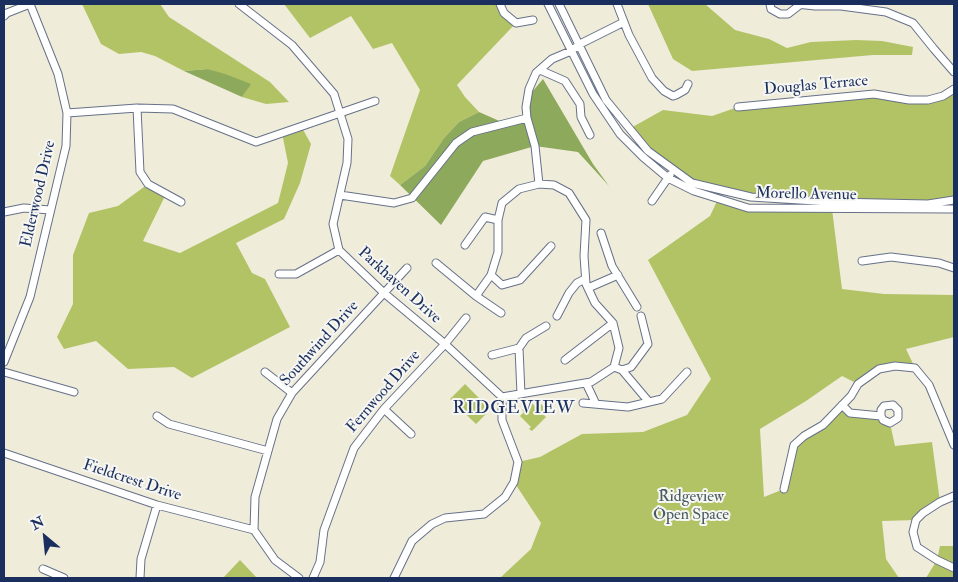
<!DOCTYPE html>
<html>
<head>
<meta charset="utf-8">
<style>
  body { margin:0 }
  #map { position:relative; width:958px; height:582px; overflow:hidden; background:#f0ecda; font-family:"IM FELL Double Pica",serif }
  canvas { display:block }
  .frame { position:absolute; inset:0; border:5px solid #1b2f5e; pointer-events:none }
  .north { position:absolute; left:20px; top:512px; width:50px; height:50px; -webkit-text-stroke:4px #f6f6f2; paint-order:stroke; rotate:332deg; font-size:14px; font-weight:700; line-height:20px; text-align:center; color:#1b2f5e }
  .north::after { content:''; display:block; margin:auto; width:18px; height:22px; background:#1b2f5e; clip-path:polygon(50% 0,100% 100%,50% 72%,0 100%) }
</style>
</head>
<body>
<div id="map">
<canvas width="958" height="582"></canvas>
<div class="frame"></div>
<div class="north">N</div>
</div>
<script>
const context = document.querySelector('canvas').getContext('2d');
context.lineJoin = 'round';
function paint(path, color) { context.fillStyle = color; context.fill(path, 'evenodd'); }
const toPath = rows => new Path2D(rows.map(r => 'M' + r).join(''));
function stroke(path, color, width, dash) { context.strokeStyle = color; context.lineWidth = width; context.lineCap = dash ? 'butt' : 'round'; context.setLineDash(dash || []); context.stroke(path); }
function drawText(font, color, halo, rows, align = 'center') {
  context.font = font + ' "IM FELL Double Pica",serif'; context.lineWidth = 4; context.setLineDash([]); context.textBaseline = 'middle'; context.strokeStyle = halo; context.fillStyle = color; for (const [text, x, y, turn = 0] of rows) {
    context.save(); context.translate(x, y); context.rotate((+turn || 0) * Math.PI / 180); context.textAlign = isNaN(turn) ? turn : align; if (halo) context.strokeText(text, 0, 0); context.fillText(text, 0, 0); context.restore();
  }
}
const green = toPath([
  [82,4,160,4,169,17,270,82,289,102,266,104,242,97,250,84,208,69,184,71,155,56,141,52,119,54,101,44],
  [284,4,500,4,516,23,457,85,465,97,479,112,459,122,444,138,425,166,400,185,390,176,420,90,392,43,373,49,351,16,310,38],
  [648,4,705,4,735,30,769,39,787,48,811,42,856,40,882,41,913,47,912,55,873,55,692,71,673,59],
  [954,89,954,200,928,204,751,197,692,183,673,170,629,129,663,110,712,116,738,107,874,94,928,100],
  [301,126,311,144,300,183,284,219,236,243,252,273,265,279,290,327,192,378,174,367,128,369,96,341,64,349,57,337,73,304,73,255,89,213,118,206,148,184,166,194,143,241,180,253,278,203,288,163,282,133],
  [718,199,748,208,832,209,842,289,884,294,954,295,954,337,906,349,915,368,879,369,858,384,842,376,806,401,760,429,764,497,784,489,794,445,842,405,850,413,873,415,890,423,895,446,932,442,940,502,916,520,882,521,886,559,899,578,500,578,531,549,541,523,514,482,518,462,540,457,582,434,643,432,687,415,711,379,648,260,710,216],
  [465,384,487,406,488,412,476,424,450,399],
  [532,403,536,407,540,403,546,409,542,413,546,417,532,431,529,429,531,427,520,416,524,412,522,410],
  [940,546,954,546,954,578,926,578,937,560],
  [240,560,257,578,223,578]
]);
const forest = toPath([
  [208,69,225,74,251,84,242,97,184,71],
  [543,79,593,164,609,186,578,152,535,146,483,161,441,225,400,185,425,166,444,138,459,122,479,112,504,123,526,118,527,98]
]);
const minor = toPath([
  [239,4,292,45,334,94,348,139,347,163,333,224,339,250,384,293,445,344,502,397],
  [500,4,504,13,516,23,533,20],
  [548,4,593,94,620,134,643,157,668,178,694,191,748,208,954,209],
  [559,4,606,100,648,151,692,183,751,197,832,202,928,204,954,200],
  [617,4,629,35,652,78,664,91,673,96,676,95,685,90,688,84],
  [770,4,771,9,780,14,788,14,801,4],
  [797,4,815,6,841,6,886,12,913,23,934,49,954,72],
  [4,16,7,13,30,4],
  [540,70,565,81,580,104,581,117,590,135],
  [738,107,874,94,909,100,928,100,943,96,954,89],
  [137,108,140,172,148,184,181,202],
  [67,113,137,108,173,109,256,142,375,101],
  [340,195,394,203,412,198,456,143,472,132,527,118],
  [652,201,670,175],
  [4,212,24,208,50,210],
  [601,233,612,266,637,307],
  [465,245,485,217,498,220],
  [862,261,891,257,939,263,954,268],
  [436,263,476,296,501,313],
  [279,274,296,274,339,250],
  [491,275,502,285,520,280,551,246],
  [588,288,618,275],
  [476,296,491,275,498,252,498,220,502,203,519,189,539,184],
  [557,316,569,293,577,283,585,279],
  [519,348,521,394],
  [492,355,519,348,526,338,546,326],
  [565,360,613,323],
  [4,362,30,297,66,146,67,113,58,74,30,4],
  [614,367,622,370,631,367,648,344,641,316],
  [622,370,649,402],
  [4,372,74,392],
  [265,372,292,393],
  [586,383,596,404],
  [502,397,591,382,614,367,619,348,613,323,595,303,586,284,584,256,586,220,569,193,554,185,539,184,535,146,527,118,526,107,529,89,536,73,552,59,571,51,580,44,624,22],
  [583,403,628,407,662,399,687,372],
  [842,405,850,413,881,416,883,420,890,423,898,418,898,410,893,405,884,406,881,410,881,416],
  [384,409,411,434],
  [157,416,169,424,268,451],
  [4,453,157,505,254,530],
  [784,489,794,445,804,436,823,425,851,396,858,384,879,369,895,366,915,368,929,385,954,445],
  [954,496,940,502,923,513,916,520,913,532,917,547,937,560,954,568],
  [43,569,64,578],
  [140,578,141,559,157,505],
  [299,578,275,560,254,530,255,497,277,419,292,393,407,268],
  [313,578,320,562,324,530,354,448,384,409,445,344,466,318],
  [394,578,412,541,432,524,445,518,484,514,505,497,514,482,518,462,502,420,502,397]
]);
const streetNames = [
  ["Douglas Terrace",816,86,-5],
  ["Elderwood Drive",39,194,-77],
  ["Morello Avenue",806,195,1],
  ["Parkhaven Drive",399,286,42],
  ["Southwind Drive",320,344,-48],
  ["Fernwood Drive",384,392,-49],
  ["Fieldcrest Drive",132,481,18]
];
const parkNames = [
  ["Ridgeview",691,498],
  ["Open Space",691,516]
];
const neighbourhoodNames = [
  ["RIDGEVIEW",514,409]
];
paint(green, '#b2c366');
paint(forest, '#8da95b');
stroke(minor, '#667189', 9);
stroke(minor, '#fff', 7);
drawText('16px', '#1b2f5e', '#f6f6f2', streetNames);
drawText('16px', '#485b60', '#f6f6f2', parkNames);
context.letterSpacing = '1px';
drawText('18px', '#1b2f5e', '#f6f6f2', neighbourhoodNames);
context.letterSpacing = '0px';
</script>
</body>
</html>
